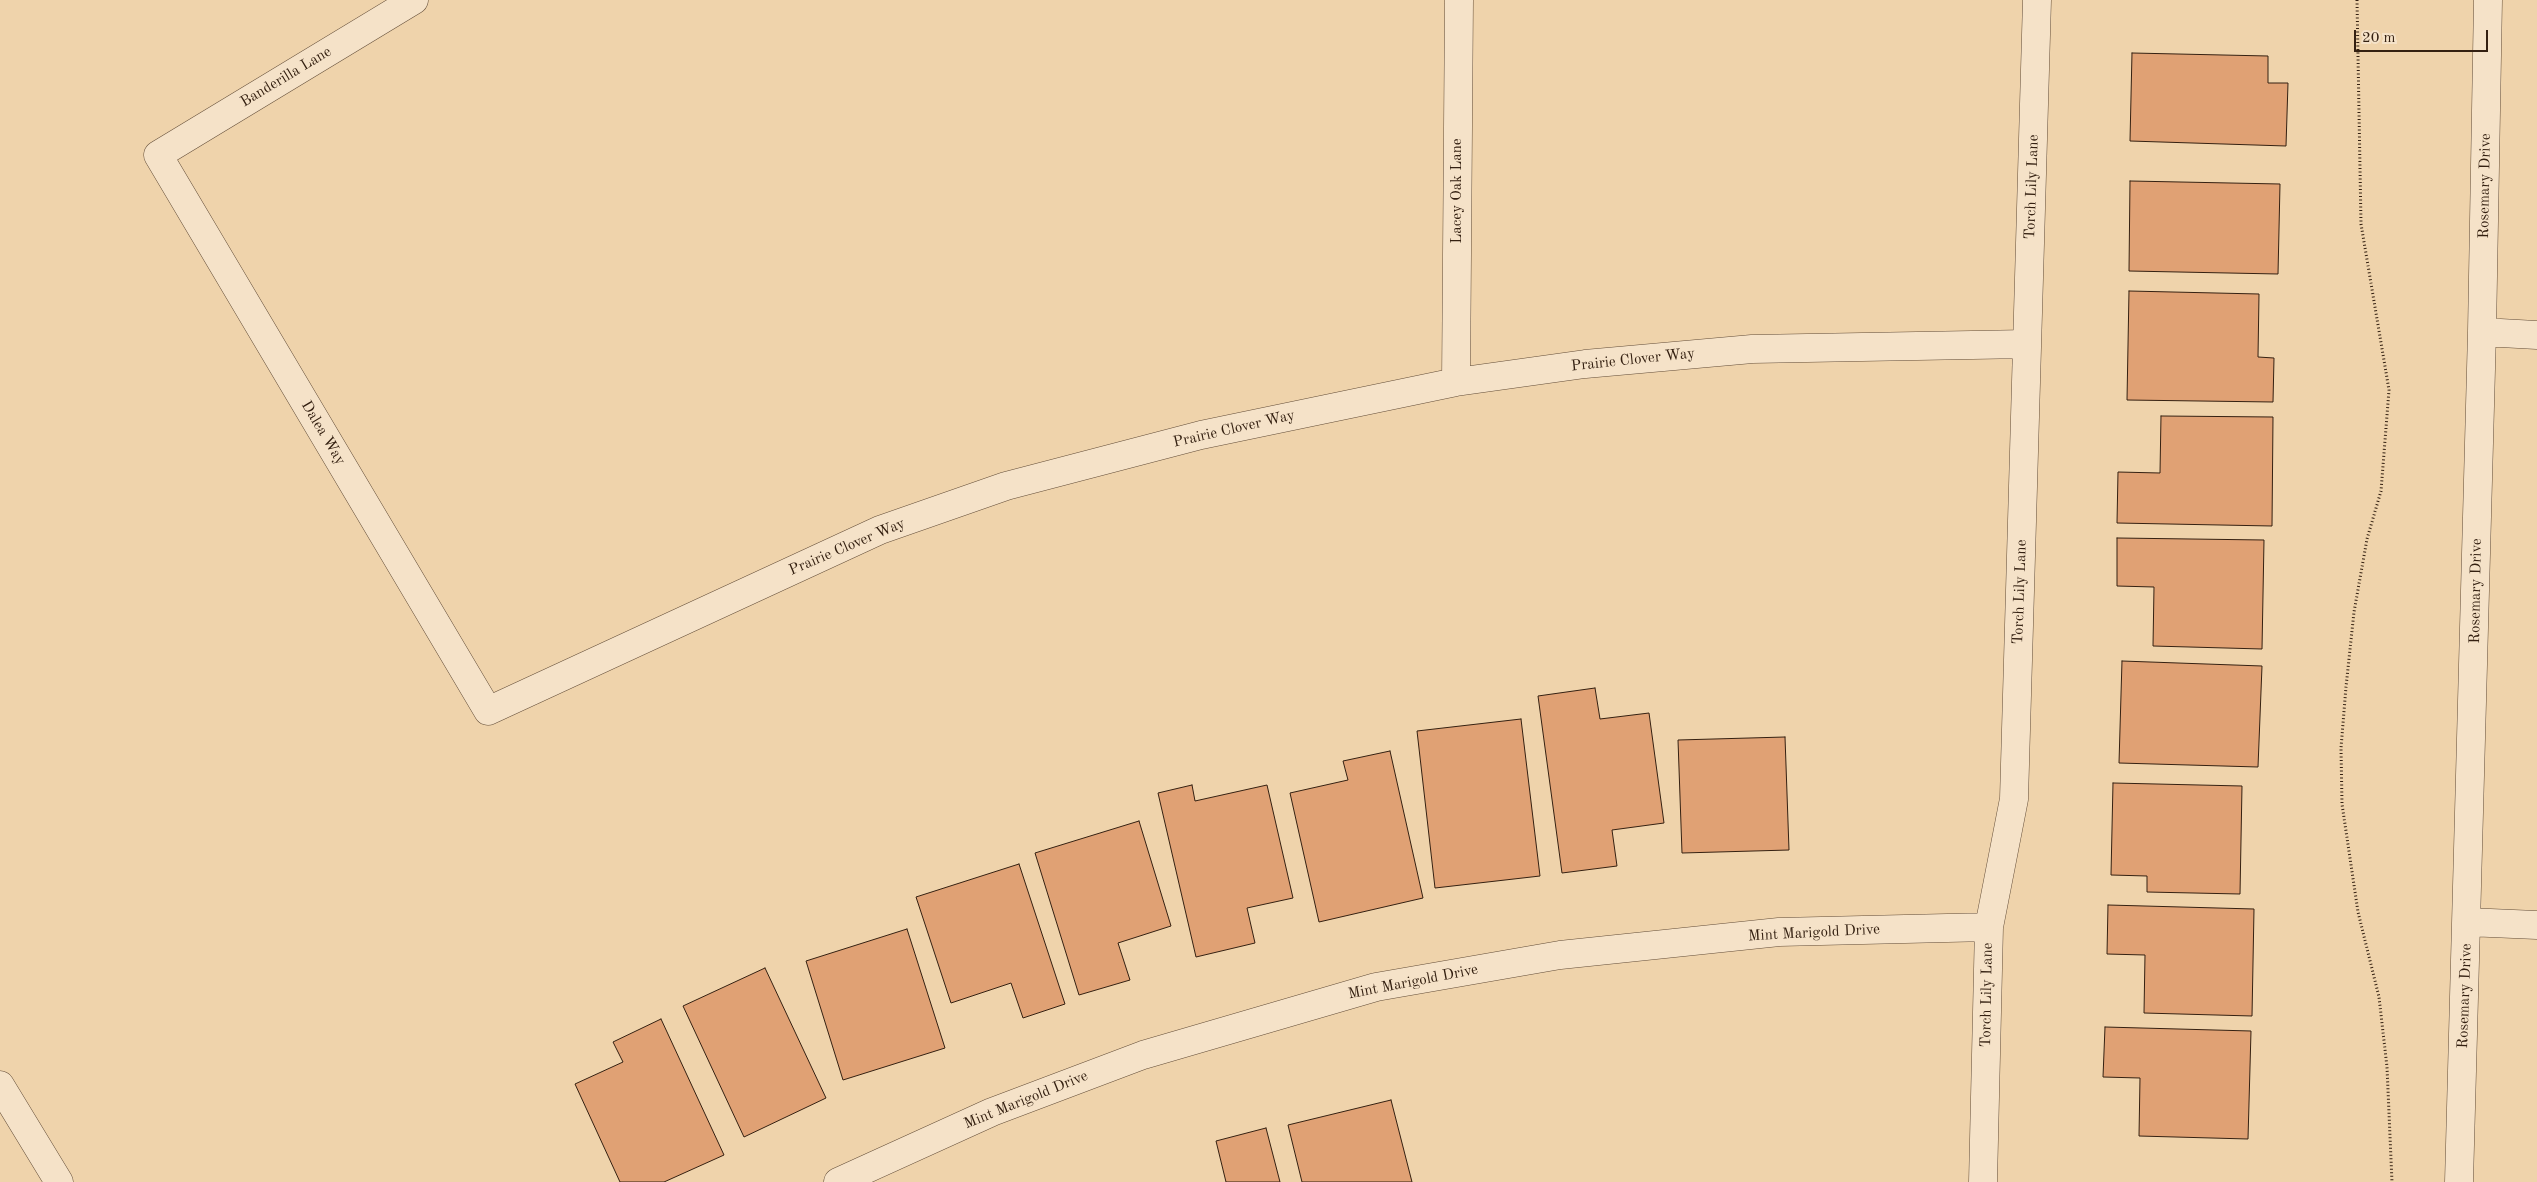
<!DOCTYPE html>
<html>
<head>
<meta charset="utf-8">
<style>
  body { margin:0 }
  #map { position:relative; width:2537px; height:1182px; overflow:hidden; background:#efd3ab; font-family:"Old Standard TT",serif }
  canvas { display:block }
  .scale { position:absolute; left:2354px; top:30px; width:134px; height:22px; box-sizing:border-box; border:2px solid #342011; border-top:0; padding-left:6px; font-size:15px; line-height:18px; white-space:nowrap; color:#342011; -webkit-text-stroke:4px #f5e2c8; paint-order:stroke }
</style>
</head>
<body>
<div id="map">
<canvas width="2537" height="1182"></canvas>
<div class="scale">20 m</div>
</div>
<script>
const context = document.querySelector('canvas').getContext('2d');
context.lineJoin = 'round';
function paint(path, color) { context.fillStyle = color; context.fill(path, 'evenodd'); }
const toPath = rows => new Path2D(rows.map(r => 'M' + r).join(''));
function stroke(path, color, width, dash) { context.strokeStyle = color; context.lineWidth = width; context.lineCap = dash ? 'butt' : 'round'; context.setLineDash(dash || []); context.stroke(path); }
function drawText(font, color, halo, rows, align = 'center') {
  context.font = font + ' "Old Standard TT",serif'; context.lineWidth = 5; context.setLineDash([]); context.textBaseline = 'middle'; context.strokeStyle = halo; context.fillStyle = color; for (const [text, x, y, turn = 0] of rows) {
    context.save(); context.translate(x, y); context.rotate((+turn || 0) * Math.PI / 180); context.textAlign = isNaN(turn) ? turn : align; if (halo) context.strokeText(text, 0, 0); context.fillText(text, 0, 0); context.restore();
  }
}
const building = toPath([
  [2132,53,2268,56,2268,83,2288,83,2286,146,2130,141,2132,53],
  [2130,181,2280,184,2278,274,2129,271,2130,181],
  [2129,291,2259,294,2258,357,2274,358,2273,402,2127,400,2129,291],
  [2161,416,2273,417,2272,526,2117,523,2118,472,2160,473,2161,416],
  [2117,538,2264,540,2262,649,2153,646,2154,587,2117,586,2117,538],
  [2122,661,2262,666,2258,767,2119,763,2122,661],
  [1595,688,1600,719,1649,713,1664,823,1612,830,1617,866,1562,873,1538,696,1595,688],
  [1521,719,1540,876,1435,888,1417,731,1521,719],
  [1785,737,1789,850,1682,853,1678,740,1785,737],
  [1390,751,1423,898,1319,922,1290,793,1348,780,1343,761,1390,751],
  [2113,783,2242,786,2240,894,2147,892,2147,876,2111,875,2113,783],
  [1192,785,1195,801,1267,785,1293,898,1247,908,1255,943,1196,957,1158,793,1192,785],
  [1139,821,1171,926,1118,943,1130,980,1079,995,1035,853,1139,821],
  [1019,864,1065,1004,1023,1018,1011,983,951,1003,916,897,1019,864],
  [2108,905,2254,909,2252,1016,2144,1013,2145,955,2107,954,2108,905],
  [907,929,945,1048,843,1080,806,961,907,929],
  [765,968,826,1098,744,1137,683,1006,765,968],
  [661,1019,724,1155,664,1182,620,1182,575,1084,623,1062,613,1042,661,1019],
  [2105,1027,2251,1031,2248,1139,2139,1136,2140,1078,2103,1077,2105,1027],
  [1391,1100,1412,1182,1302,1182,1288,1125,1391,1100],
  [1266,1128,1280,1182,1226,1182,1216,1141,1266,1128]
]);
const path = toPath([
  [2357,0,2361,224,2389,390,2381,491,2367,539,2354,612,2346,687,2341,748,2342,804,2358,912,2379,997,2387,1067,2392,1182]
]);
const street = toPath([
  [414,0,158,155,488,711,880,530,1006,486,1201,435,1456,382,1585,364,1752,349,2027,344],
  [2482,332,2537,335],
  [1456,382,1459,0],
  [2467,922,2537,925],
  [0,1085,59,1182],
  [838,1182,992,1112,1143,1055,1376,987,1560,955,1779,932,1989,927],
  [1983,1182,1989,927,2014,799,2037,0],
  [2459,1182,2482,332,2488,0]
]);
const streetNames = [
  ["Banderilla Lane",286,77,-31],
  ["Rosemary Drive",2485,186,-89],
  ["Torch Lily Lane",2032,187,-88],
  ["Lacey Oak Lane",1457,191,-90],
  ["Prairie Clover Way",1633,360,-6],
  ["Prairie Clover Way",1234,429,-13],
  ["Dalea Way",323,433,59],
  ["Prairie Clover Way",847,547,-23],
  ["Rosemary Drive",2476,591,-89],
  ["Torch Lily Lane",2020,592,-88],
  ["Mint Marigold Drive",1814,933,-3],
  ["Mint Marigold Drive",1413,982,-11],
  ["Torch Lily Lane",1987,995,-89],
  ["Rosemary Drive",2465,996,-88],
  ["Mint Marigold Drive",1026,1100,-22]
];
paint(building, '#e0a174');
stroke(building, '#342011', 1);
stroke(street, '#634d38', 29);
stroke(path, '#342011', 3, [1, 2.5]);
stroke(street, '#f5e2c8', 28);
drawText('15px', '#342011', '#f5e2c8', streetNames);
</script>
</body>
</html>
